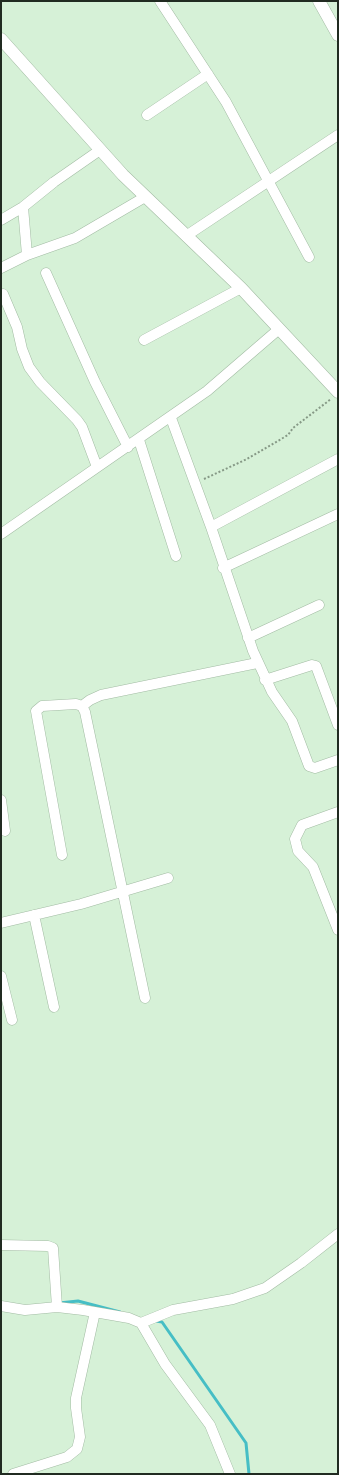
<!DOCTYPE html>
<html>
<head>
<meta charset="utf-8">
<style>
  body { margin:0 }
  #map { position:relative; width:339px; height:1475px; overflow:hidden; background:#d6f1d7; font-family:Spectral,serif }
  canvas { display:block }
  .frame { position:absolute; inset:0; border:2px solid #212b21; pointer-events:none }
</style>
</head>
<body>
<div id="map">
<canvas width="339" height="1475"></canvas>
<div class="frame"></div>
</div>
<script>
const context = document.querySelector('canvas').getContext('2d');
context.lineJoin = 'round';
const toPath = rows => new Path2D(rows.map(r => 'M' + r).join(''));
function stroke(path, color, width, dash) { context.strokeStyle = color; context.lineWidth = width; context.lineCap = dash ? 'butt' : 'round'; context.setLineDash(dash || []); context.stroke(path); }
const stream = toPath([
  [59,1303,78,1301,120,1312],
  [156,1321,162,1322,246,1443,249,1474]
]);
const path = toPath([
  [204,479,247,459,288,435,293,428,331,399]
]);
const minor = toPath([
  [160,1,226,102,309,257],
  [147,115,208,74],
  [23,207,27,255],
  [1,220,23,207,54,182,100,150],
  [186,236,338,135],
  [1,268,27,255,75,238,145,197],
  [46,273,95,382,128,447],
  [3,294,17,327,22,349,29,367,40,382,77,420,82,427,97,467],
  [144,340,241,288],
  [171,418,211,527,253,651,272,692,292,721,309,766,315,768,338,760],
  [139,440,176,556],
  [211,527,338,459],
  [1,534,207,391,279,329],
  [223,568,338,514],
  [248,638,319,605],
  [265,680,312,665,316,666,338,725],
  [82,706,90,700,101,695,257,663],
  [1,800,5,831],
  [338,812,302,825,295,839,298,851,313,867,338,930],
  [62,855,36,711,42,706,76,704,82,706,85,712,145,998],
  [34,915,54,1007],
  [1,923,81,904,168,878],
  [1,976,12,1020],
  [1,1245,48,1246,53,1248,57,1307],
  [1,1306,25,1310,57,1307,83,1310,129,1318,141,1323,165,1364,210,1425,230,1474],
  [141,1323,173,1310,233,1299,265,1288,301,1263,338,1234],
  [13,1474,67,1457,77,1449,80,1437,76,1408,76,1398,95,1312]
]);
const tertiary = toPath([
  [319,1,338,35],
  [1,39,123,175,241,288,338,392]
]);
stroke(stream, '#46bec5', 3);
stroke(minor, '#a2bba3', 11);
stroke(tertiary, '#a2bba3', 13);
stroke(path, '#869986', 2, [2, 2]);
stroke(minor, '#fff', 10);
stroke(tertiary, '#fff', 12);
</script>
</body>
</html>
